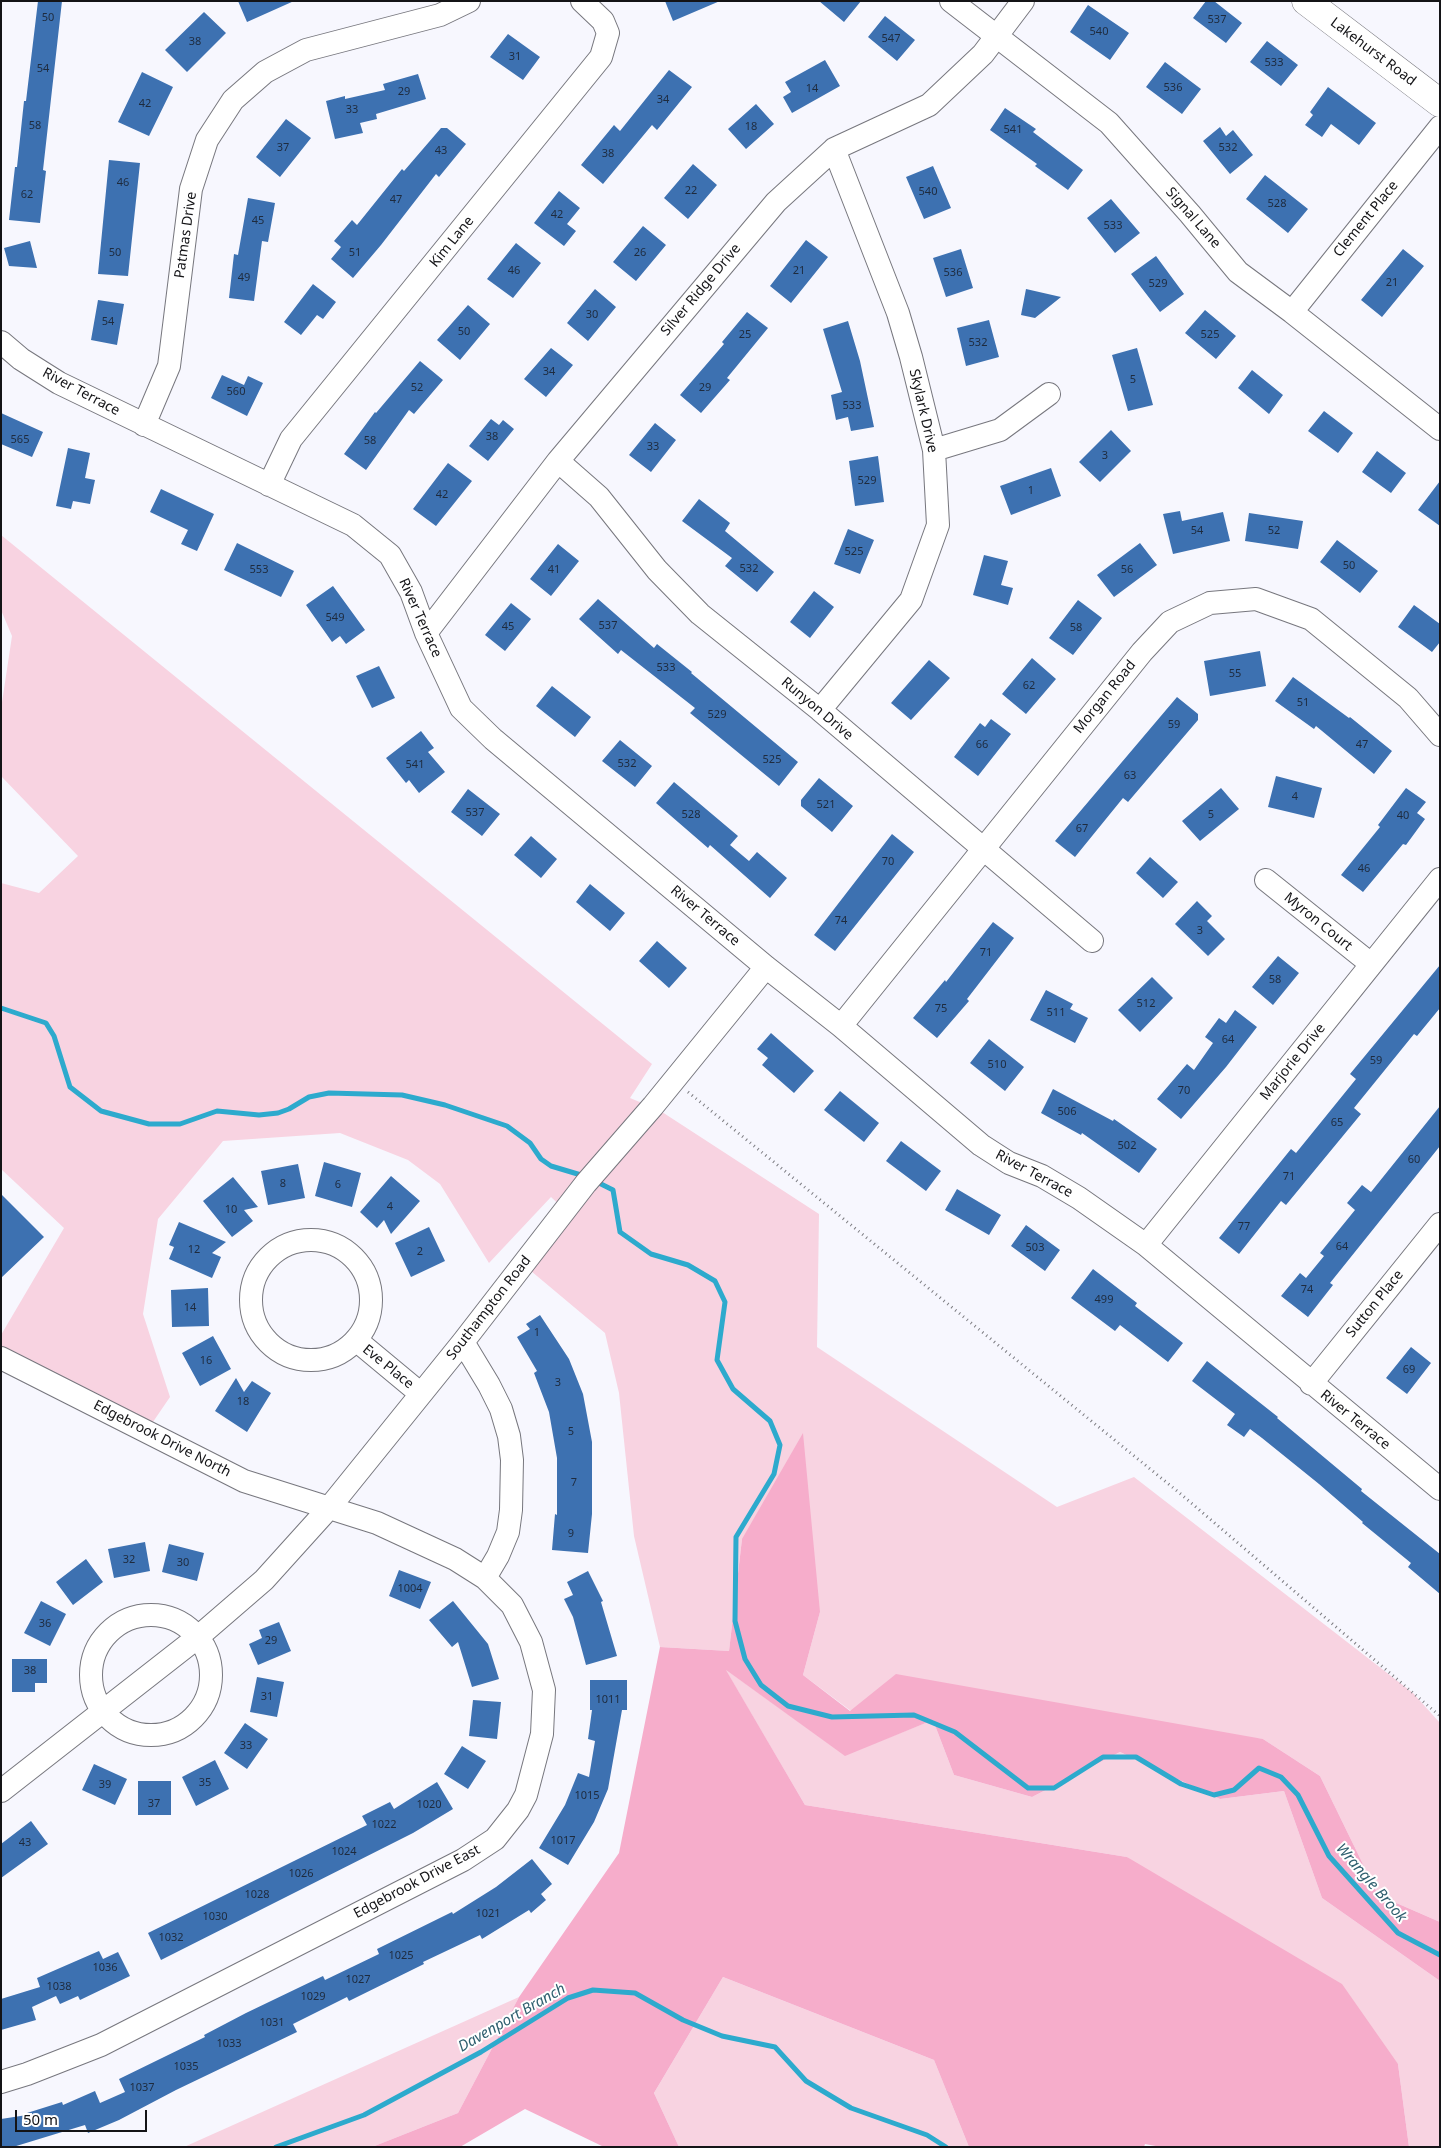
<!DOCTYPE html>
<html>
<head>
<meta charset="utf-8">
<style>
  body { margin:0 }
  #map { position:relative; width:1441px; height:2148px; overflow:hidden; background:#f7f7fe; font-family:"Noto Sans",sans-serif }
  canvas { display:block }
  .frame { position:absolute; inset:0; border:2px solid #141417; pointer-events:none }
  .scale { position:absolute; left:15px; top:2110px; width:132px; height:22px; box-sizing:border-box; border:2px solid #141417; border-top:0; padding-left:6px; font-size:15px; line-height:18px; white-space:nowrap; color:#141417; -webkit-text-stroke:4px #fff; paint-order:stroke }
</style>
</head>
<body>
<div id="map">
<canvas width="1441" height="2148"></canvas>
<div class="frame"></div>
<div class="scale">50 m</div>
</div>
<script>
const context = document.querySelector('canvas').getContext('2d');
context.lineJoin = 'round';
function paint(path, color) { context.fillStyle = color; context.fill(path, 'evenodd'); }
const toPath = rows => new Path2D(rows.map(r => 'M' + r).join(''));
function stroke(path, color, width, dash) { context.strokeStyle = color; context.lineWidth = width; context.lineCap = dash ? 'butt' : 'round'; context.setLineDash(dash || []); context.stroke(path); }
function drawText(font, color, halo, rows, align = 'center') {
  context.font = font + ' "Noto Sans",sans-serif'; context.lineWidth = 4; context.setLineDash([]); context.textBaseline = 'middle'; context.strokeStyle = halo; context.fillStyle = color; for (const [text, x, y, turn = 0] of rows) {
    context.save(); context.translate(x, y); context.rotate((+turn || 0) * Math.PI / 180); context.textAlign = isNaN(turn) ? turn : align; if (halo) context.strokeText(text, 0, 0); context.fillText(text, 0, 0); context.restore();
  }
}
const green = toPath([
  [1,535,652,1064,630,1098,659,1110,819,1214,817,1347,1057,1507,1134,1477,1413,1693,1440,1723,1440,1922,1378,1895,1320,1776,1263,1739,851,1711,803,1675,820,1612,742,1539,729,1651,660,1647,634,1536,619,1393,605,1333,531,1271,573,1218,551,1197,489,1263,440,1184,408,1160,340,1133,223,1141,158,1219,143,1314,170,1397,142,1438,1,1357,1,1335,64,1228,1,1169,1,883,39,893,78,856,1,776,1,709,12,636,1,610],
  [725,1669,845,1755,933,1720,954,1775,1032,1797,1120,1752,1220,1799,1284,1791,1322,1898,1440,1981,1440,2147,1409,2147,1398,2064,1127,1857,805,1805],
  [723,1977,934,2060,969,2147,679,2147,654,2093],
  [519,1997,458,2113,372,2147,184,2147]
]);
const forest = toPath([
  [803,1433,820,1612,803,1675,850,1711,896,1674,1263,1739,1320,1776,1378,1895,1440,1922,1440,1981,1322,1898,1284,1791,1220,1799,1120,1752,1032,1797,954,1775,933,1720,845,1756,726,1670,805,1805,1127,1857,1342,1984,1398,2064,1409,2147,1161,2147,1145,2144,1144,2147,969,2147,934,2060,723,1977,654,2093,679,2147,604,2147,525,2109,460,2147,372,2147,458,2113,519,1997,619,1853,660,1647,729,1651,742,1539]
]);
const stream = toPath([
  [1,1008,46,1023,54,1036,70,1087,101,1111,149,1124,180,1124,217,1111,259,1115,278,1113,289,1109,309,1097,329,1093,402,1095,445,1105,507,1126,530,1143,541,1159,551,1166,581,1175],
  [599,1183,613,1190,620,1232,651,1254,688,1265,715,1281,725,1302,717,1360,733,1389,770,1421,780,1445,774,1474,736,1537,735,1621,745,1659,761,1685,788,1706,832,1717,914,1715,955,1732,1028,1788,1054,1788,1103,1757,1136,1757,1181,1784,1214,1795,1234,1790,1259,1768,1281,1777,1298,1795,1329,1856,1398,1933,1440,1955],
  [276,2147,364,2115,481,2052,568,1998,593,1990,635,1993,683,2020,722,2036,775,2047,806,2081,851,2108,927,2135,946,2147]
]);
const building = toPath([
  [38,1,62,1,43,170,46,171,40,223,9,220,15,167,17,167,24,101,26,101],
  [238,1,294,1,247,22],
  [665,1,720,1,673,21],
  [819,1,861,1,844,22],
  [1206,1,1214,1,1242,23,1226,43,1193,18],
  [1088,5,1129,33,1110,60,1070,32],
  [204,12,226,33,187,72,165,50],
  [885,16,915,40,897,61,868,37],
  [508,34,540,57,523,80,490,57],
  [1267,41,1298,65,1281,86,1250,62],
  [825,60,840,86,792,113,783,97,791,92,785,82],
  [1165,62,1201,89,1182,114,1146,87],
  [669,70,692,87,657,130,652,125,603,184,581,165,614,125,620,131],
  [142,72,173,87,149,136,118,122],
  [418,74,426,99,376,114,377,119,360,123,363,133,335,139,326,101,345,96,345,99,385,90,383,84],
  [1328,87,1376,123,1359,145,1331,124,1322,137,1305,125,1313,115,1310,112],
  [756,104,774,124,746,149,728,129],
  [1005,108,1036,129,1033,132,1083,170,1068,190,1035,166,1037,164,990,130],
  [286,119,311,138,280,177,256,157],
  [1220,127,1226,136,1233,130,1253,155,1230,174,1203,141],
  [441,128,447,128,466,144,439,177,436,174,381,245,353,278,331,259,341,247,334,241,352,220,357,225,402,169,404,171],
  [109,160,140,163,128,276,98,274],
  [693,164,717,185,688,219,664,198],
  [933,166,951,208,924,219,906,177],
  [1265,175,1308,209,1288,233,1246,199],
  [559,191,580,208,567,224,576,231,564,246,534,223],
  [248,198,275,203,268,242,262,241,254,301,229,298,234,254,238,255],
  [1111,199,1140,233,1115,253,1087,218],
  [643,226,666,245,636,281,613,262],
  [806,240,828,257,791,303,770,286],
  [30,241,37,268,9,266,4,248],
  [516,243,541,263,513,298,487,279],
  [961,249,973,288,946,297,933,258],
  [1403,249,1424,266,1382,317,1361,300],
  [1156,256,1184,294,1160,312,1131,274],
  [313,284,336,302,323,319,317,315,301,335,284,322],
  [595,289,616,307,588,341,567,323],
  [1026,289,1061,297,1035,318,1021,315],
  [98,300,124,304,117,345,91,340],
  [468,305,490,324,460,360,437,340],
  [1205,310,1236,336,1216,359,1185,333],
  [747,312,768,328,727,378,730,380,701,413,680,395,724,344,722,342],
  [989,320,999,357,966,366,957,328],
  [848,321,860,361,874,427,851,431,848,417,836,420,831,395,842,392,823,329],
  [551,348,573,365,546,397,524,379],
  [1137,348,1153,405,1128,411,1112,355],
  [420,361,443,380,414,414,409,410,366,470,344,454,375,412,376,413],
  [1252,370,1283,395,1269,414,1238,388],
  [222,375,244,385,248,376,263,383,247,416,211,398],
  [1324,411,1353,433,1338,453,1308,431],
  [1,413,43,432,32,457,1,444],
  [491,419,499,425,503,420,514,429,488,461,469,446],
  [655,423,676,440,651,472,629,455],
  [1111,430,1131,451,1100,482,1079,462],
  [68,448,90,453,85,478,95,480,90,504,73,501,71,509,56,506],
  [1377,451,1406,473,1391,493,1362,472],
  [878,456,884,502,855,506,849,461],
  [448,463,472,481,436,526,413,509],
  [1051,468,1061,496,1011,515,1000,486],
  [1440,481,1440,526,1418,510],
  [161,489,214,514,197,551,181,544,188,530,150,512],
  [699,499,730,523,725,531,774,572,757,592,725,566,732,558,682,521],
  [1180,511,1182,521,1223,512,1230,541,1173,554,1163,514],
  [1249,513,1303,521,1298,549,1245,541],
  [848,529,874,540,860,574,834,564],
  [1337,540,1378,571,1360,593,1320,562],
  [237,543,294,571,281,597,224,570],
  [1140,543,1157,565,1114,597,1097,575],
  [558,544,579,561,551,596,530,579],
  [984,555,1008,561,1001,585,1013,588,1008,605,973,595],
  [333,586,365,630,346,644,340,636,332,642,306,605],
  [814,591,834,607,810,638,790,622],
  [598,599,654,648,657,644,692,672,691,673,798,762,779,786,690,713,695,708,621,650,618,654,579,619],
  [1078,600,1102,618,1073,655,1049,638],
  [511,603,531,619,505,651,485,635],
  [1414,605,1440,624,1440,642,1432,652,1398,627],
  [1260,651,1266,686,1210,696,1204,661],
  [1032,658,1056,679,1026,714,1002,694],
  [929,660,950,678,911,720,891,703],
  [379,666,395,698,372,708,356,676],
  [1293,677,1349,718,1350,717,1392,751,1374,774,1316,726,1314,729,1275,701],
  [552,686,591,717,575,737,536,706],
  [1177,697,1198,714,1198,720,1128,802,1123,798,1075,857,1055,841],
  [991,719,1011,734,978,776,954,757,980,723,985,727],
  [421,731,434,748,428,752,445,772,419,793,409,780,406,783,386,758],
  [620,740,652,766,635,787,602,761],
  [1276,776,1322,788,1314,818,1268,807],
  [819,778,853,806,832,832,801,806,801,800],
  [674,782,738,836,730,845,749,861,757,852,787,878,770,898,710,845,708,848,656,803],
  [1221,788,1239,809,1200,841,1182,821],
  [1406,788,1426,802,1417,813,1425,819,1406,845,1403,844,1363,892,1341,875,1380,827,1378,825],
  [468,789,500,814,482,836,451,812],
  [892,834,914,852,835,951,814,935],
  [531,836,557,859,541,878,514,855],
  [1150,857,1178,882,1163,898,1136,873],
  [590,884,625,913,610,931,576,902],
  [1197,901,1212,916,1207,921,1225,939,1208,956,1175,924],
  [993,922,1014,938,967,999,969,1001,937,1038,913,1018,945,980,946,982],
  [657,941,687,968,669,988,639,961],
  [1278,956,1299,973,1273,1005,1252,987],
  [1440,965,1440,1008,1417,1036,1414,1034,1354,1108,1361,1114,1286,1205,1281,1201,1239,1254,1219,1238,1291,1149,1296,1153,1356,1079,1350,1074],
  [1152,977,1173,998,1140,1032,1118,1010],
  [1046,990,1073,1004,1070,1009,1088,1018,1075,1043,1030,1020],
  [1235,1010,1257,1027,1226,1067,1181,1119,1157,1099,1187,1064,1194,1070,1213,1043,1205,1037,1219,1018,1226,1023],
  [771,1033,814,1071,794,1093,762,1065,768,1058,757,1049],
  [989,1039,1024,1067,1005,1091,970,1063],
  [1053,1089,1113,1121,1114,1119,1157,1149,1139,1173,1082,1133,1081,1135,1041,1113],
  [840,1091,879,1123,864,1142,824,1110],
  [1440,1106,1440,1146,1330,1283,1333,1285,1308,1317,1281,1296,1300,1273,1306,1278,1324,1256,1320,1253,1355,1210,1347,1203,1362,1185,1371,1192],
  [901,1141,941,1171,926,1191,886,1161],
  [324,1162,361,1173,352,1207,315,1196],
  [298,1164,305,1198,268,1205,261,1171],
  [391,1176,420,1201,391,1234,384,1220,377,1228,360,1212],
  [233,1177,258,1207,244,1210,253,1221,232,1237,203,1201],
  [957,1189,1001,1215,989,1235,945,1210],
  [1,1194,44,1237,1,1278],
  [179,1222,226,1242,212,1253,221,1257,212,1278,169,1259,174,1247,169,1245],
  [1026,1225,1060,1250,1045,1271,1011,1246],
  [429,1227,445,1261,411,1277,395,1243],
  [1093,1269,1137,1303,1135,1306,1183,1343,1168,1362,1120,1325,1115,1331,1071,1298],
  [208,1288,209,1326,172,1327,171,1290],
  [540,1315,569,1359,583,1394,592,1442,592,1514,588,1553,552,1550,555,1514,557,1515,557,1458,549,1412,534,1373,537,1371,517,1337,530,1329,526,1324],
  [213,1336,231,1369,200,1386,182,1353],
  [1411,1347,1431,1363,1407,1394,1386,1378],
  [1207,1361,1278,1417,1277,1418,1362,1489,1361,1491,1440,1554,1440,1594,1408,1567,1411,1563,1362,1523,1363,1522,1319,1484,1262,1438,1250,1429,1244,1437,1227,1425,1235,1414,1192,1381],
  [236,1378,244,1392,252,1381,271,1393,247,1432,215,1411],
  [145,1542,150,1571,114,1578,108,1549],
  [169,1544,204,1553,197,1581,162,1572],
  [86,1559,103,1582,73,1605,56,1582],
  [399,1570,431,1582,420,1609,389,1596],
  [588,1571,603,1601,601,1602,617,1656,586,1665,573,1617,564,1599,573,1595,567,1582],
  [41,1601,66,1614,50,1646,24,1633],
  [453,1601,488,1644,499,1679,472,1687,458,1642,452,1647,429,1620],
  [279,1622,291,1651,258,1665,249,1644,262,1638,259,1630],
  [12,1659,47,1659,47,1683,35,1683,35,1692,12,1692],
  [257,1677,284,1682,277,1717,250,1712],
  [590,1680,627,1680,627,1710,622,1710,608,1789,594,1822,568,1865,539,1848,565,1805,578,1773,589,1777,595,1741,588,1739,592,1710,590,1710],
  [473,1700,501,1702,497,1739,469,1736],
  [245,1723,268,1739,247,1769,224,1753],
  [462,1746,486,1761,468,1789,444,1774],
  [215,1760,229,1789,196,1806,182,1777],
  [94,1764,127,1779,115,1805,82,1790],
  [138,1781,171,1781,171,1815,138,1815],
  [437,1782,453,1809,413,1833,161,1960,148,1933,367,1825,362,1816,390,1802,394,1809],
  [31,1821,48,1844,1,1878,1,1844],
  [532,1859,552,1884,541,1894,546,1900,531,1913,529,1910,482,1939,480,1935,423,1962,424,1964,349,2001,347,1997,293,2024,297,2032,176,2090,119,2120,88,2133,85,2125,13,2147,1,2147,1,2119,27,2115,27,2113,62,2102,63,2105,95,2091,100,2103,125,2092,119,2079,205,2037,204,2035,246,2013,323,1976,325,1980,379,1954,377,1949,452,1912,453,1914,496,1887],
  [99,1951,103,1959,118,1952,130,1976,80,2000,78,1996,60,2004,56,1996,32,2007,36,2020,1,2030,1,1999,40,1987,37,1978]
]);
const path = toPath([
  [688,1092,1182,1495,1440,1716]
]);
const minor = toPath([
  [951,1,1109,123,1190,214,1238,272,1292,312,1440,429],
  [1292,312,1440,127],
  [1,342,21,359,59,383,353,525,390,555,411,592,426,633,461,708,493,739,766,967,841,1026,981,1145,1009,1163,1042,1176,1079,1198,1146,1245,1440,1489],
  [144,425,169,366,191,189,207,140,233,100,265,72,306,50,440,15,469,1],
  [934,450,1000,430,1049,394],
  [558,461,599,497,657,570,700,614,820,710,1092,941],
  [269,485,291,439,601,57,608,33,603,21,582,1],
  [426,633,558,461,776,202,834,149,929,105,983,54,1023,1],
  [820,710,911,600,938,525,934,450,911,357,898,313,834,149],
  [1266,880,1371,964],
  [841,1026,1142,652,1170,622,1210,603,1256,599,1311,619,1408,698,1440,735],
  '251 1300a60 60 0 1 1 120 0a60 60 0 1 1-120 0Z',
  [1146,1245,1440,879],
  [356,1340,421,1394],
  [463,1342,489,1385,501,1409,509,1436,512,1460,511,1510,508,1532,498,1556,485,1578],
  [1,1358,244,1481,377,1523,455,1559,485,1578,512,1605,531,1642,544,1690,542,1734,526,1795,518,1810,495,1839,463,1860,101,2045,27,2074,1,2082],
  [1311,1384,1440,1224],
  '91 1675a60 60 0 1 1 120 0a60 60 0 1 1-120 0Z',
  [1,1791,198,1637,264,1580,329,1508,463,1342,586,1183,653,1106,766,967]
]);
const major = toPath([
  [1306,1,1440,103]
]);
const numberNames = [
  ["50",48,18],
  ["537",1217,20],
  ["540",1099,32],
  ["547",891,39],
  ["38",195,42],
  ["31",515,57],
  ["533",1274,63],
  ["54",43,69],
  ["536",1173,88],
  ["14",812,89],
  ["29",404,92],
  ["34",663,100],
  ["42",145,104],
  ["33",352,110],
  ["58",35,126],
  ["18",751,127],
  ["541",1013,130],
  ["37",283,148],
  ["532",1228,148],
  ["43",441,151],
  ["38",608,154],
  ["46",123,183],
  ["22",691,191],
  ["540",928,192],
  ["62",27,195],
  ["47",396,200],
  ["528",1277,204],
  ["42",557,215],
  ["45",258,221],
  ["533",1113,226],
  ["50",115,253],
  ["51",355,253],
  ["26",640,253],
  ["46",514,271],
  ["21",799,271],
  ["536",953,273],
  ["49",244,278],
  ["21",1392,283],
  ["529",1158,284],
  ["30",592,315],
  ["54",108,322],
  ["50",464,332],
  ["25",745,335],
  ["525",1210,335],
  ["532",978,343],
  ["34",549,372],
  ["5",1133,380],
  ["52",417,388],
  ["29",705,388],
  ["560",236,392],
  ["533",852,406],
  ["38",492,437],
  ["565",20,440],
  ["58",370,441],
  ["33",653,447],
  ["3",1105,456],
  ["529",867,481],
  ["1",1031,491],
  ["42",442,495],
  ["54",1197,531],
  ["52",1274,531],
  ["525",854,552],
  ["50",1349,566],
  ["532",749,569],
  ["553",259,570],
  ["41",554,570],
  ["56",1127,570],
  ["549",335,618],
  ["537",608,626],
  ["45",508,627],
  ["58",1076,628],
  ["533",666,668],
  ["55",1235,674],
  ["62",1029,686],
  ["51",1303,703],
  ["529",717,715],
  ["59",1174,725],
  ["66",982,745],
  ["47",1362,745],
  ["525",772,760],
  ["532",627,764],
  ["541",415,765],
  ["63",1130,776],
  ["4",1295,797],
  ["521",826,805],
  ["537",475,813],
  ["528",691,815],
  ["5",1211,815],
  ["40",1403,816],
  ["67",1082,829],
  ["70",888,862],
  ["46",1364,869],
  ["74",841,921],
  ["3",1200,931],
  ["71",986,953],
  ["58",1275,980],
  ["512",1146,1004],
  ["75",941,1009],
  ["511",1056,1013],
  ["64",1228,1040],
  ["59",1376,1061],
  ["510",997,1065],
  ["70",1184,1091],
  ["506",1067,1112],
  ["65",1337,1123],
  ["502",1127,1146],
  ["60",1414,1160],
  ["71",1289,1177],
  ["8",283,1184],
  ["6",338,1185],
  ["4",390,1207],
  ["10",231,1210],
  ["77",1244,1227],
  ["64",1342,1247],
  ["503",1035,1248],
  ["12",194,1250],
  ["2",420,1252],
  ["74",1307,1290],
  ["499",1104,1300],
  ["14",190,1308],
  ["1",537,1333],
  ["16",206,1361],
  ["69",1409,1370],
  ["3",558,1383],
  ["18",243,1402],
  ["5",571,1432],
  ["7",574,1483],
  ["9",571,1534],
  ["32",129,1560],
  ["30",183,1563],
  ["1004",410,1589],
  ["36",45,1624],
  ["29",271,1641],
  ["38",30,1671],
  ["31",267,1697],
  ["1011",608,1700],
  ["33",246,1746],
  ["35",205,1783],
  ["39",105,1785],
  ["1015",587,1796],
  ["37",154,1804],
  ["1020",429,1805],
  ["1022",384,1825],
  ["1017",563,1841],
  ["43",25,1843],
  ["1024",344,1852],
  ["1026",301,1874],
  ["1028",257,1895],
  ["1021",488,1914],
  ["1030",215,1917],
  ["1032",171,1938],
  ["1025",401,1956],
  ["1036",105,1968],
  ["1027",358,1980],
  ["1038",59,1987],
  ["1029",313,1997],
  ["1031",272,2023],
  ["1033",229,2044],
  ["1035",186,2067],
  ["1037",142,2088]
];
const streetNames = [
  ["Lakehurst Road",1373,52,37],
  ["Signal Lane",1193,218,49],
  ["Clement Place",1366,219,-51],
  ["Patmas Drive",186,235,-82],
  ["Kim Lane",452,242,-51],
  ["Silver Ridge Drive",701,290,-50],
  ["River Terrace",81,392,28],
  ["Skylark Drive",923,411,77],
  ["River Terrace",420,618,66],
  ["Morgan Road",1105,697,-51],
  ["Runyon Drive",817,709,40],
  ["River Terrace",705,916,40],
  ["Myron Court",1318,922,39],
  ["Marjorie Drive",1293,1062,-51],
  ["River Terrace",1034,1174,28],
  ["Sutton Place",1375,1304,-51],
  ["Southampton Road",489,1308,-52],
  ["Eve Place",388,1367,39],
  ["River Terrace",1355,1420,39],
  ["Edgebrook Drive North",162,1439,27],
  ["Edgebrook Drive East",417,1882,-28]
];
const waterNames = [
  ["Wrangle Brook",1371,1883,49],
  ["Davenport Branch",512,2018,-30]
];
paint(green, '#f8d3e1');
paint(forest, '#f6adcb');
stroke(stream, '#2daacd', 5);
paint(building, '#3d71b1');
stroke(minor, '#77777e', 24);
stroke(major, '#77777e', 29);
stroke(path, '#7d7d82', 3, [1, 4]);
stroke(minor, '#fff', 22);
stroke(major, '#fff', 28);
drawText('11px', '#1e2b3e', null, numberNames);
drawText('14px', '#141417', '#fff', streetNames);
drawText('italic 15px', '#2f5f6f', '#fff', waterNames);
</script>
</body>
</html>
